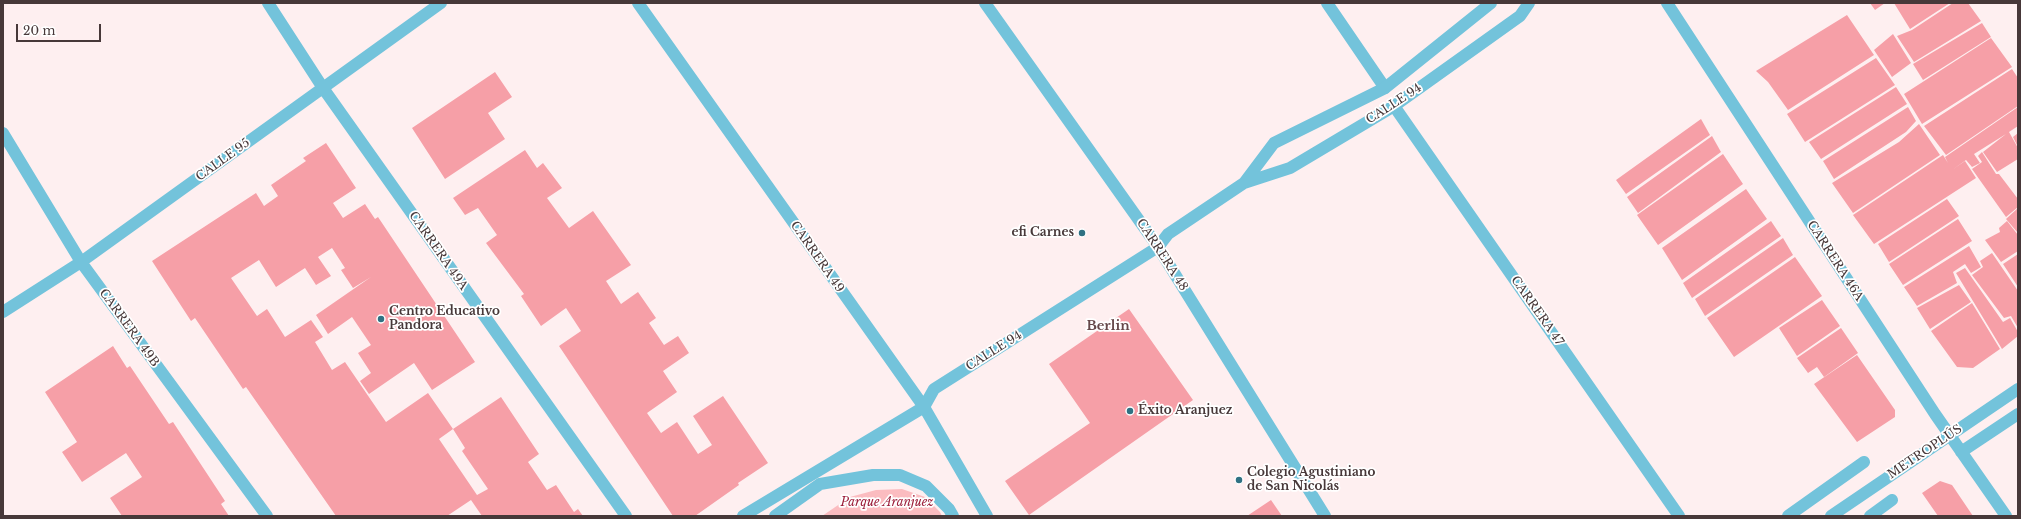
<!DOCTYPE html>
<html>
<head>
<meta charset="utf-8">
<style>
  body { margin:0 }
  #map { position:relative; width:2021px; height:519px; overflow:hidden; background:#feeff0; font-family:"Libre Baskerville",serif }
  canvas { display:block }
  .frame { position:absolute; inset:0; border:4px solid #473839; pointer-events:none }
  .scale { position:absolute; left:16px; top:24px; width:85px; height:18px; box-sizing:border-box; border:2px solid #473839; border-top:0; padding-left:5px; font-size:12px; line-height:14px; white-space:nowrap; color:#473839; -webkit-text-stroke:3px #fff; paint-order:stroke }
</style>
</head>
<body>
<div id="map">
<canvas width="2021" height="519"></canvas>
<div class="frame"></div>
<div class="scale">20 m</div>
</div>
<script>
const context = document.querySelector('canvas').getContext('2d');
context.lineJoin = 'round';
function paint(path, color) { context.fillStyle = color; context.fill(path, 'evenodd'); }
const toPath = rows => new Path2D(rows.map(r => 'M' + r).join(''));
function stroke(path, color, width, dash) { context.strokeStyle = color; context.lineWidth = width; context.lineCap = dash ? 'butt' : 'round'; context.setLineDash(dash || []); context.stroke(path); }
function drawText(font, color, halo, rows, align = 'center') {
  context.font = font + ' "Libre Baskerville",serif'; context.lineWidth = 3.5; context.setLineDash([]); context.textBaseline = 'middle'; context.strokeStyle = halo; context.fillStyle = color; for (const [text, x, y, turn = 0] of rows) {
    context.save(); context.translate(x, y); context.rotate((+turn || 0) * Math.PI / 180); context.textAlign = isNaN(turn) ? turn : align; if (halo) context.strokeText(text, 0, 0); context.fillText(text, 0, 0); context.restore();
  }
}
const green = toPath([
  [902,489,925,497,940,512,942,516,822,516,850,497,876,490]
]);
const building = toPath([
  [1870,3,1885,3,1875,10],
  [1894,3,1950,3,1910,29],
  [1953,3,1968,3,1981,21,1914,62,1897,36,1912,30],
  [1847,15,1874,55,1788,110,1768,82,1756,71],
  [1982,23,1991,37,1923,80,1913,64],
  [1893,34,1911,63,1892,77,1874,50],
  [1991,38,2012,67,1922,124,1904,94],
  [1876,58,1895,85,1805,142,1787,114],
  [2012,69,2018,78,2018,106,1946,155,1924,126],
  [495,72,512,97,488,113,505,139,445,179,412,128],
  [1896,87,1907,104,1821,159,1809,142],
  [1908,107,1916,121,1906,132,1834,179,1823,161],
  [2018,107,2018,126,2009,132,2018,148,2018,159,1997,172,1983,152,2006,134,1974,154,1980,163,1972,167,1966,160,1952,170,1965,161,1976,178,1874,244,1853,215,1943,155,1948,163,1945,157],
  [1701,119,1710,135,1626,194,1616,180],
  [1919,124,1940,155,1853,213,1832,183,1899,142],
  [2018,133,2018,147,2013,137],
  [1712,136,1721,152,1638,213,1627,197],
  [326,143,356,188,333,203,343,218,365,204,375,219,378,217,475,362,432,390,414,363,369,394,360,381,371,373,358,353,371,345,352,317,328,334,316,315,371,277,353,288,341,270,345,268,332,248,318,257,331,276,316,285,305,268,276,287,259,260,231,278,257,316,267,309,285,337,311,320,323,337,315,342,332,370,345,362,386,422,428,393,453,429,439,439,477,495,488,489,462,451,465,448,453,429,501,397,539,454,528,462,547,490,556,485,574,512,578,509,583,516,482,516,471,500,447,516,336,516,246,387,243,389,195,318,191,321,152,261,256,193,264,206,278,196,271,185,306,161,303,158],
  [525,150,537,168,543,163,562,188,547,198,569,228,593,211,631,265,606,281,621,304,638,292,656,318,649,323,664,345,678,336,689,353,663,371,677,392,647,413,661,433,677,422,698,454,712,445,693,416,723,396,768,463,738,483,739,485,695,516,673,516,559,346,581,331,566,308,541,326,521,296,524,294,486,243,497,235,478,208,465,215,453,198],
  [1982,152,1996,174,1999,174,2018,199,2018,207,2006,217,1972,169,1982,162,1978,156],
  [1723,154,1743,184,1658,245,1637,215],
  [1746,189,1767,219,1682,280,1662,248],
  [1947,199,1959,216,1889,262,1878,244],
  [2018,208,2018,233,2006,219],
  [1958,219,1972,241,1903,285,1889,264],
  [1771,221,1781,236,1692,298,1683,283],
  [2007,221,2018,235,2018,251,2001,262,1985,240,2000,232,1999,228],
  [1783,238,1793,255,1705,316,1695,299],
  [1969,246,1981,267,1971,273,1965,264,1953,272,1957,283,1917,306,1904,287],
  [1992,253,2018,291,2018,328,2011,316,2004,318,1972,275,1983,267,1980,261],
  [2018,254,2018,287,2003,264],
  [1795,257,1822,296,1734,357,1707,318],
  [1965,268,2003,322,2010,318,2018,332,2018,336,2002,349,1956,273],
  [1959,285,1971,302,1930,329,1917,308],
  [1822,300,1840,326,1797,356,1779,328],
  [1972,303,2000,349,1973,368,1957,367,1931,331],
  [1129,309,1193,400,1029,515,1005,481,1090,423,1049,364],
  [1841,328,1858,353,1824,377,1817,367,1808,373,1797,358],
  [113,346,127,368,130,366,169,424,173,422,225,501,221,504,229,516,122,516,110,498,142,477,126,453,82,482,62,452,77,442,45,392],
  [1857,355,1895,410,1895,417,1857,442,1814,384],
  [1940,481,1952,485,1973,516,1938,516,1922,493],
  [1271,500,1282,516,1247,516]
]);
const service = toPath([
  [775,516,820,484,873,475,900,475,926,486,949,509,953,516],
  [1831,516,2018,389]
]);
const pedestrian = toPath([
  [924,407,987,516]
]);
const minor = toPath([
  [268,3,323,88,626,516],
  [985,3,1158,247,1325,516],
  [1327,3,1385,88],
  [1667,3,1935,414,2006,516],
  [1394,106,1679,516],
  [3,133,81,262,267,516],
  [3,312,81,262,441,3],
  [1961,452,2018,414],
  [1788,516,1864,462],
  [1870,516,1892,500]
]);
const tertiary = toPath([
  [638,3,924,407],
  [1244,183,1274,143,1385,88,1491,3],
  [743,516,924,407,934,389,1158,247,1168,234,1244,183,1290,168,1394,106,1520,16,1529,3]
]);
const markers = [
  [1082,233,4,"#2f7183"],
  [381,319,4,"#2f7183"],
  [1130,411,4,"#2f7183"],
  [1239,480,4,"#2f7183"]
];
const streetNames = [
  ["CALLE 94",1394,104,-33],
  ["CALLE 95",223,160,-36],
  ["CARRERA 49A",438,251,55],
  ["CARRERA 48",1162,255,57],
  ["CARRERA 49",817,257,55],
  ["CARRERA 46A",1835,261,57],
  ["CARRERA 47",1537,311,55],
  ["CARRERA 49B",129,328,54],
  ["CALLE 94",994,351,-32],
  ["METROPLÚS",1925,452,-34]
];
const poiNames = [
  ["efi Carnes",1074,233,"right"],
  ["Centro Educativo",389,312],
  ["Pandora",389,326],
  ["Éxito Aranjuez",1138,411],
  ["Colegio Agustiniano",1247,473],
  ["de San Nicolás",1247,487]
];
const parkNames = [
  ["Parque Aranjuez",887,503]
];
const neighbourhoodNames = [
  ["Berlin",1108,326]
];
paint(green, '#fbbcc0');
paint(building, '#f69fa7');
stroke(service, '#73c3db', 12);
stroke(pedestrian, '#73c3db', 12);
stroke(minor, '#73c3db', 12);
stroke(tertiary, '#73c3db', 12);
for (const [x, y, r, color] of markers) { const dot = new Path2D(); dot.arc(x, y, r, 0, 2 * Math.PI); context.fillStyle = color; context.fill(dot); stroke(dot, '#fff', 1.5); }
drawText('12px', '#473839', '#fff', streetNames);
drawText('bold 12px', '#473839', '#fff', poiNames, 'left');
drawText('italic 12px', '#9c1f3b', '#fff', parkNames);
drawText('bold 13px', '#66484a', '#fff', neighbourhoodNames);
</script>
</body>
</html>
